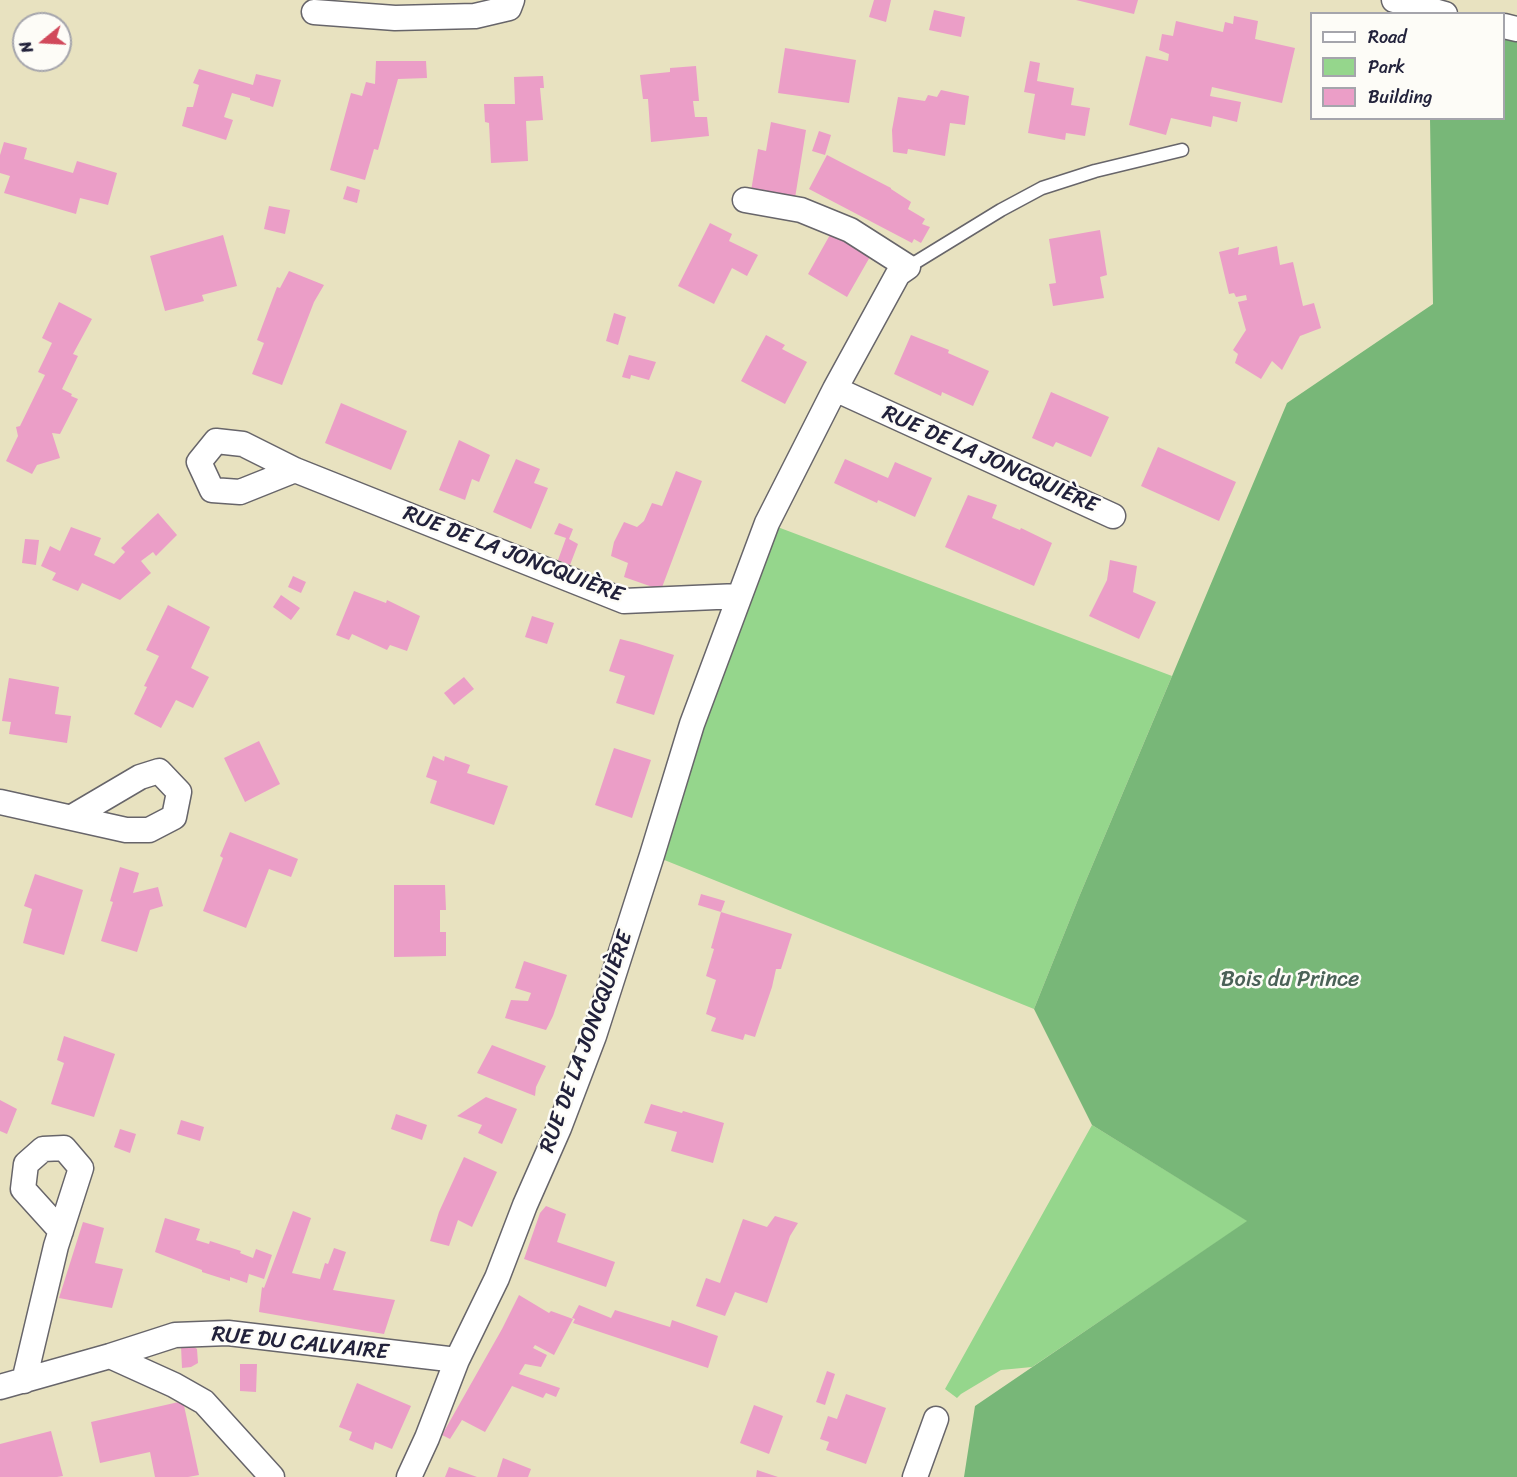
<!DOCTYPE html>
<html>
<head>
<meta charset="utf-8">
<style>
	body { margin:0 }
	#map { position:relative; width:1517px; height:1477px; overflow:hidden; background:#e8e2c0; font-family:Sriracha,sans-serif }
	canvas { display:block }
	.legend { position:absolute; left:1310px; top:12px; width:195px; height:108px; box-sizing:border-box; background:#fdfcf7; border:2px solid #a5a5ac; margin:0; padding:8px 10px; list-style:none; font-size:18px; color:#22223b }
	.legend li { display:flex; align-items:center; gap:12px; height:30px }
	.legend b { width:30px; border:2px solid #a5a5ac }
	.north { position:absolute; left:12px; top:12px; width:60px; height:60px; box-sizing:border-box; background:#fdfcf7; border:2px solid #a5a5ac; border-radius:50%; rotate:252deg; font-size:16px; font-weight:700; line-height:24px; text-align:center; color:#22223b }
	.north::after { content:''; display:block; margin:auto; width:21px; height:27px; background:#d1495b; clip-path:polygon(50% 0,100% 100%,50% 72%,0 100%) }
</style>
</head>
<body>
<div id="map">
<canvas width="1517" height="1477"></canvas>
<ul class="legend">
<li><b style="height:8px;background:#fff"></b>Road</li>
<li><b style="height:16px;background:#95d68c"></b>Park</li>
<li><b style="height:16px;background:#eb9ec7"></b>Building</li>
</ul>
<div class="north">N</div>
</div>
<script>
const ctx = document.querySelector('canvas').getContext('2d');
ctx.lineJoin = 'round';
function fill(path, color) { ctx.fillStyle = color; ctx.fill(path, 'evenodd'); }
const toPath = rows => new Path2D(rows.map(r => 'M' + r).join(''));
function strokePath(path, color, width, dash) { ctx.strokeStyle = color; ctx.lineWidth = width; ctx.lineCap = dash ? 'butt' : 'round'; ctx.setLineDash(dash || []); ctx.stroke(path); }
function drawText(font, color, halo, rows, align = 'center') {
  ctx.font = font + ' Sriracha,sans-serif'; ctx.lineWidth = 5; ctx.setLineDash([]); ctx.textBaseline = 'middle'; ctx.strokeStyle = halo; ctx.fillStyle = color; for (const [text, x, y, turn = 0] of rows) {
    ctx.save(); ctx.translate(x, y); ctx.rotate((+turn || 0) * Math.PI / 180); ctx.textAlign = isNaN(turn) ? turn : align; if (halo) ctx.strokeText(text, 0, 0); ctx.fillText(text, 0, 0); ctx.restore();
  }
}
const green = toPath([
	[767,523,1172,676,1079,897,1034,1009,652,855],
	[1092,1125,1248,1221,1032,1367,1001,1370,961,1394,957,1398,945,1389]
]);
const forest = toPath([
	[1504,27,1517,30,1517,1477,964,1477,975,1406,1247,1221,1092,1125,1034,1009,1079,897,1287,403,1433,304,1430,119,1504,118]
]);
const building = toPath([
	[874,0,891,0,886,22,869,17],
	[1076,0,1138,0,1134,14],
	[934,10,965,17,961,37,929,30],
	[1234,16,1258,21,1255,39,1295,48,1282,103,1212,87,1210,96,1241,102,1237,122,1213,116,1211,127,1171,118,1166,135,1129,125,1146,56,1168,61,1169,54,1159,50,1162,34,1173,36,1176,21,1223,32,1225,22,1233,24],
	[785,48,856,60,849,103,778,93],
	[376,61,426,61,427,78,398,79,378,150,374,149,365,180,330,170,351,93,362,96,366,82,375,84],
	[1030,61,1040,63,1037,81,1074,88,1071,105,1090,108,1085,136,1066,133,1065,140,1028,133,1035,94,1024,92],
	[696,66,699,101,693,101,695,117,707,117,709,136,651,142,648,99,643,99,640,75,670,72,670,68],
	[199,69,253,85,256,74,281,80,273,107,250,100,250,98,232,93,224,117,233,120,226,140,182,126,187,107,193,107,199,85,193,83],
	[543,76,544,88,540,88,543,120,526,121,528,161,491,163,489,123,485,122,484,104,515,104,514,77],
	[941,90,969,96,965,125,950,123,945,156,908,149,907,154,893,152,892,130,898,97,925,101,928,95,937,97],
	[771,122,806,130,795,198,751,191,758,149,766,151],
	[819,131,831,135,825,155,812,151],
	[4,142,27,148,24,159,73,173,77,161,117,173,108,205,80,198,76,214,4,193,10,176,0,173,0,155],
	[827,155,891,188,891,189,911,202,908,209,925,219,922,224,930,227,921,243,914,239,912,243,809,189],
	[347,186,360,190,357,203,343,199],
	[269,206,290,210,285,234,264,229],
	[710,223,732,234,729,241,758,255,747,276,732,268,714,304,678,286],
	[1100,230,1107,275,1100,277,1104,298,1053,306,1049,284,1056,283,1049,239],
	[831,233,871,255,847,297,808,274],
	[223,235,237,286,202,295,204,301,165,311,150,256],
	[1277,246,1280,265,1293,262,1303,306,1314,303,1321,328,1300,336,1282,370,1272,361,1261,379,1235,363,1238,354,1233,350,1246,330,1238,302,1247,300,1246,295,1236,297,1234,293,1229,294,1219,252,1239,247,1238,255],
	[289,271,324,285,314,302,282,385,252,374,264,343,257,340,277,287,280,288],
	[59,302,92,319,73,354,78,356,62,389,72,394,71,396,78,399,60,434,52,433,60,458,37,465,32,474,6,461,18,436,16,427,20,426,45,375,38,372,52,343,42,338],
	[614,313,626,317,618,345,606,341],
	[766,335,785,345,782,349,807,362,785,404,741,381],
	[911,335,949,350,948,353,989,371,973,406,942,392,941,396,894,374],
	[629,355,656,362,649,380,631,375,630,379,622,377],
	[1051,392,1109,417,1091,457,1056,442,1053,447,1032,438],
	[341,403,407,431,391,470,325,443],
	[459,440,490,455,479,482,472,479,465,500,439,490],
	[1158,447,1236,482,1219,521,1141,486],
	[516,459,540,469,534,483,548,488,531,529,493,512],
	[845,459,888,478,895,462,932,478,915,517,878,500,877,503,834,483],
	[676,471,702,481,661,590,624,577,628,563,611,556,614,542,624,522,637,527,644,521,652,503,662,506],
	[968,495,997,505,992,518,1020,530,1021,528,1052,543,1034,586,945,547],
	[158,513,177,535,156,556,153,552,141,561,151,573,120,600,82,583,78,591,52,580,56,573,41,566,50,546,60,551,71,527,101,538,94,555,114,564,125,552,121,548],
	[559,523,573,529,569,539,578,544,570,565,558,560,566,538,554,534],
	[25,539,39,540,36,565,22,563],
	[1110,560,1137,566,1133,592,1156,602,1139,639,1089,616,1107,580],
	[293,576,306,582,301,593,288,587],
	[354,591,386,603,387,600,420,616,407,651,390,645,387,650,352,634,349,640,336,635],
	[281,595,300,608,291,620,273,607],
	[168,605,210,627,191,668,209,677,193,708,176,700,161,728,134,714,147,687,144,686,159,656,146,650],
	[532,616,554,623,547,644,525,637],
	[620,639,636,643,674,655,654,715,616,703,625,676,609,671],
	[464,677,474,689,454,705,444,693],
	[9,678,59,687,55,714,71,716,67,743,9,734,11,722,2,721],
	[259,741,280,784,245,802,224,758],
	[614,748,651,760,632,818,595,805],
	[433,756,444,761,445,756,470,765,467,773,508,786,494,825,430,803,437,781,426,777],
	[230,832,298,859,291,877,269,869,246,928,203,911,223,858,220,856],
	[120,867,139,873,133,893,158,887,163,906,150,910,137,952,101,941,113,902,110,901],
	[35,874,83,890,64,955,23,943,32,909,24,906],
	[394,885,445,885,446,910,440,910,440,932,446,932,446,956,394,957],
	[701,894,725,901,721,912,698,905],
	[721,912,792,934,781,969,776,969,772,987,755,1037,745,1034,743,1040,711,1031,716,1018,706,1014,716,980,706,976,714,949,711,948],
	[524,961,567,975,553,1016,546,1030,505,1018,511,1000,528,1001,531,993,515,988],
	[64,1036,115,1054,94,1117,51,1104,64,1063,57,1060],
	[492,1045,546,1066,536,1087,535,1096,477,1073],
	[486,1097,517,1109,502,1144,478,1133,482,1125,457,1116],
	[0,1100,17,1109,7,1134,0,1131],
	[651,1104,682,1113,683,1111,724,1123,713,1163,671,1151,677,1132,644,1123],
	[396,1114,427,1125,422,1140,391,1129],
	[181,1120,204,1127,200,1141,177,1134],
	[120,1129,136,1134,130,1153,114,1147],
	[464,1157,497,1172,472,1227,458,1220,449,1246,430,1241,439,1212],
	[546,1206,566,1214,557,1242,615,1262,606,1287,524,1259,540,1213],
	[293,1211,311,1218,292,1273,320,1279,325,1263,328,1264,334,1248,346,1252,333,1290,395,1300,384,1334,259,1312,262,1287,264,1288],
	[775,1216,798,1223,790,1236,767,1303,735,1292,725,1316,696,1306,706,1278,720,1283,743,1219,767,1227],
	[165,1218,200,1229,196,1240,209,1244,210,1241,241,1251,240,1253,253,1258,256,1249,272,1255,264,1279,249,1274,247,1283,230,1277,230,1281,202,1272,202,1270,155,1252],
	[83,1222,104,1228,95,1263,123,1269,112,1308,59,1298],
	[519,1295,549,1313,551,1311,573,1319,554,1355,535,1345,533,1348,547,1355,541,1367,525,1364,519,1374,560,1388,556,1397,546,1393,543,1398,512,1386,485,1432,462,1420,450,1439,442,1435,502,1329],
	[579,1305,611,1318,615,1310,670,1327,672,1320,718,1336,708,1368,573,1323,575,1319,572,1318],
	[191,1345,197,1349,198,1363,191,1367,182,1368,181,1346],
	[240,1364,257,1364,256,1392,240,1391],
	[827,1371,835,1374,825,1405,816,1402],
	[357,1383,411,1406,392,1449,375,1442,373,1450,349,1440,352,1432,339,1427],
	[846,1394,886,1408,866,1464,826,1450,829,1442,820,1439,828,1416,837,1419],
	[183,1401,199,1475,188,1477,155,1477,150,1452,100,1463,91,1422],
	[754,1405,783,1416,769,1454,740,1443],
	[51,1431,63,1476,57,1477,0,1477,0,1444],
	[503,1458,531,1469,528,1477,497,1477],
	[449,1467,477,1477,445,1477],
	[757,1470,778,1477,756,1477]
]);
const service = toPath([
	[908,267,1001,210,1042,188,1095,171,1182,150]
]);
const minor = toPath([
	[1394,0,1445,14],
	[314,12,395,18,475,16,509,8,512,0],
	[1504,26,1517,29],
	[835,389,1113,516],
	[295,470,240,492,212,490,199,462,216,441,243,444,295,470,624,601,739,596],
	[0,802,126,830,149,830,174,817,179,792,159,771,140,777,72,817],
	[110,1356,174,1385,204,1402,272,1477],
	[24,1381,56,1246,81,1168,64,1148,43,1149,26,1164,23,1189,61,1231],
	[0,1387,110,1356,175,1335,228,1333,457,1360],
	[409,1477,427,1438,457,1360,497,1278,525,1205,559,1128,594,1036,652,855,692,724,767,523,835,389,898,274,908,267,850,230,801,210,745,200],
	[915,1477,936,1419]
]);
const streetNames = [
	["RUE DE LA JONCQUIÈRE",990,460,24],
	["RUE DE LA JONCQUIÈRE",513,555,21],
	["RUE DE LA JONCQUIÈRE",587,1042,-70],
	["RUE DU CALVAIRE",300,1344,6]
];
const parkNames = [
	["Bois du Prince",1290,980]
];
fill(green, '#95d68c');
fill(forest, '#78b778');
fill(building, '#eb9ec7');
strokePath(service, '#67656a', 15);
strokePath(minor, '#67656a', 27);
strokePath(service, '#fff', 12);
strokePath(minor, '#fff', 24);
drawText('22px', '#22223b', '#fdfcf7', streetNames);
drawText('22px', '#4a6157', '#fdfcf7', parkNames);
</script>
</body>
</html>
